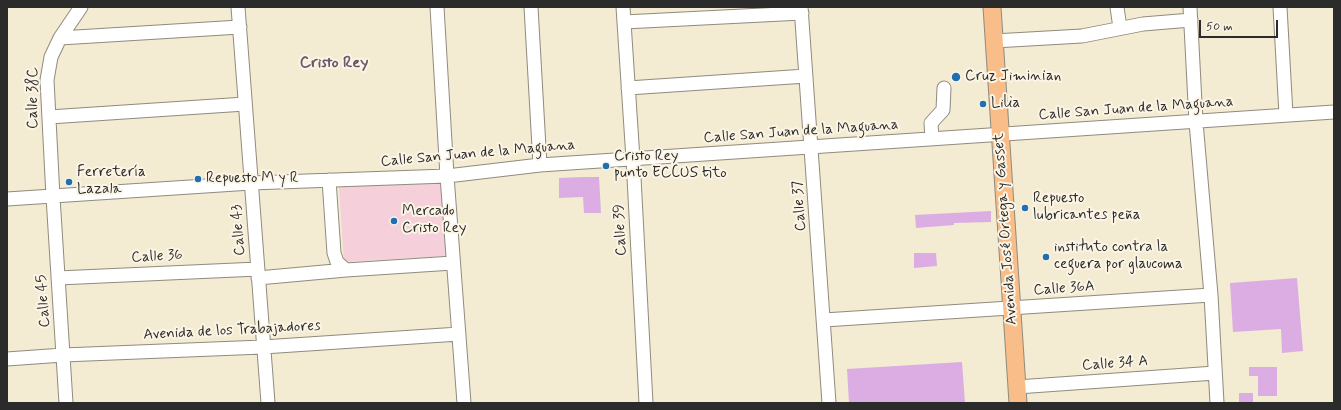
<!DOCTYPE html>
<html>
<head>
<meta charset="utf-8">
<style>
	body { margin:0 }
	#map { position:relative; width:1341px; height:410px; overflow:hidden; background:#f3ebd2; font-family:Mynerve,sans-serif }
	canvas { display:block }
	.frame { position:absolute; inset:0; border:8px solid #2b2b2b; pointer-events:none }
	.scale { position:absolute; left:1199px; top:20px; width:79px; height:18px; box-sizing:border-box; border:2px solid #2b2b2b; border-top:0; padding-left:5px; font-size:12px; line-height:14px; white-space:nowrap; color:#2b2b2b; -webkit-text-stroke:3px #fcf5e5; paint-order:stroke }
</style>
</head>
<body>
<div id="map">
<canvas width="1341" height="410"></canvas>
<div class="frame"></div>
<div class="scale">50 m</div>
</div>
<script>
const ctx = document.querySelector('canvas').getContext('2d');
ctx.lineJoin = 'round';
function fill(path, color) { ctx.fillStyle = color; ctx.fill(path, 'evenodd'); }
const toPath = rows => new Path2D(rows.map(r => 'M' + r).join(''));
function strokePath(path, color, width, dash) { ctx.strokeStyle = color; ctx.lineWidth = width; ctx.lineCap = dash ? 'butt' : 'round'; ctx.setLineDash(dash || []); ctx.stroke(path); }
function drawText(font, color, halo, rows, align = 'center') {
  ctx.font = font + ' Mynerve,sans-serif'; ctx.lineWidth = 4; ctx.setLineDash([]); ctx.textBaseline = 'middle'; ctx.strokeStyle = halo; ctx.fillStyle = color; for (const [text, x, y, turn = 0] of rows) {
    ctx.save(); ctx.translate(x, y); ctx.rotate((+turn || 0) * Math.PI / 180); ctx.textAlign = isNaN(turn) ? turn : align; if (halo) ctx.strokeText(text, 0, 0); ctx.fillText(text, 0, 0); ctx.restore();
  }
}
const built = toPath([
	[444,181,449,256,344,262,339,187]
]);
const building = toPath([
	[583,177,599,177,601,213,584,213,583,197,559,198,559,178],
	[991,211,991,222,954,223,954,225,916,228,915,215],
	[914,253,936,253,937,266,914,268],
	[1297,278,1303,351,1282,353,1281,329,1233,332,1230,283],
	[962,362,965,403,849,403,847,369],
	[1249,367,1277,367,1277,396,1258,396,1258,376,1249,376],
	[1239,393,1253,393,1253,403,1239,403]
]);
const minor = toPath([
	[238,7,268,403],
	[437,7,447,176,464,403],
	[531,7,540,165],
	[623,7,633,159,646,403],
	[801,7,829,403],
	[1117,7,1120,28],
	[1190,7,1196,122,1211,295,1217,403],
	[1280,7,1286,115],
	[624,22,802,13],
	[60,38,240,27],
	[994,41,1082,36,1143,24,1191,20],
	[628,88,806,76],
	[49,117,245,104],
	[932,139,931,123,943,110,944,88],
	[329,180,334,253,337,262,346,270,453,263],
	[7,199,251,183,447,176,540,165,1334,112],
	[58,278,258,269],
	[258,278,346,270],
	[824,320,1211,295],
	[7,359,63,355,263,347,459,334],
	[1017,387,1215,373],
	[66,403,53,197,47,80,51,57,60,38,81,7]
]);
const major = toPath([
	[992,7,1018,403]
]);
const markers = [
	[956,77,5,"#1f6fb2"],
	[983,104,4,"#1f6fb2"],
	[606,166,4,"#1f6fb2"],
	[198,179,4,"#1f6fb2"],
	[69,182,4,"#1f6fb2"],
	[1025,208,4,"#1f6fb2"],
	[394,221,4,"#1f6fb2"],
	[1046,257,4,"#1f6fb2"]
];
const poiNames = [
	["Cruz Jiminian",965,77],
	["Lilia",991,104],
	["Cristo Rey",614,157],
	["punto ECCUS tito",614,174],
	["Ferretería",77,173],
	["Lazala",77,190],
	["Repuesto M y R",206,179],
	["Repuesto",1033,199],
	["lubricantes peña",1033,216],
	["Mercado",402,212],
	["Cristo Rey",402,229],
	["instituto contra la",1054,248],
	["ceguera por glaucoma",1054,265]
];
const streetNames = [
	["Calle 38C",34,98,-90],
	["Calle San Juan de la Maguana",1136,109,-4],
	["Calle San Juan de la Maguana",801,132,-4],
	["Calle San Juan de la Maguana",478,154,-5],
	["Calle 37",800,206,-94],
	["Avenida José Ortega y Gasset",1006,229,-94],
	["Calle 43",239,230,-94],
	["Calle 39",621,230,-93],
	["Calle 36",157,257,-3],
	["Calle 36A",1064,289,-4],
	["Calle 45",44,301,-94],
	["Avenida de los Trabajadores",232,331,-3],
	["Calle 34 A",1115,364,-4]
];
const neighbourhoodNames = [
	["Cristo Rey",334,64]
];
fill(built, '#f5cfd9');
fill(building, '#dbade3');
strokePath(minor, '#8f8b7e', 15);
strokePath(major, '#8f8b7e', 19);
strokePath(minor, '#fff', 13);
strokePath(major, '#f8bd89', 17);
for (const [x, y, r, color] of markers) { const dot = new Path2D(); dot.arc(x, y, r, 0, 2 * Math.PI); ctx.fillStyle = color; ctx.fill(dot); strokePath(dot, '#fcf5e5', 1.5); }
drawText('15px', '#2b2b2b', '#fcf5e5', poiNames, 'left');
drawText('15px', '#2b2b2b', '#fcf5e5', streetNames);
drawText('bold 16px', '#69586b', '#fcf5e5', neighbourhoodNames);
</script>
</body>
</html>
